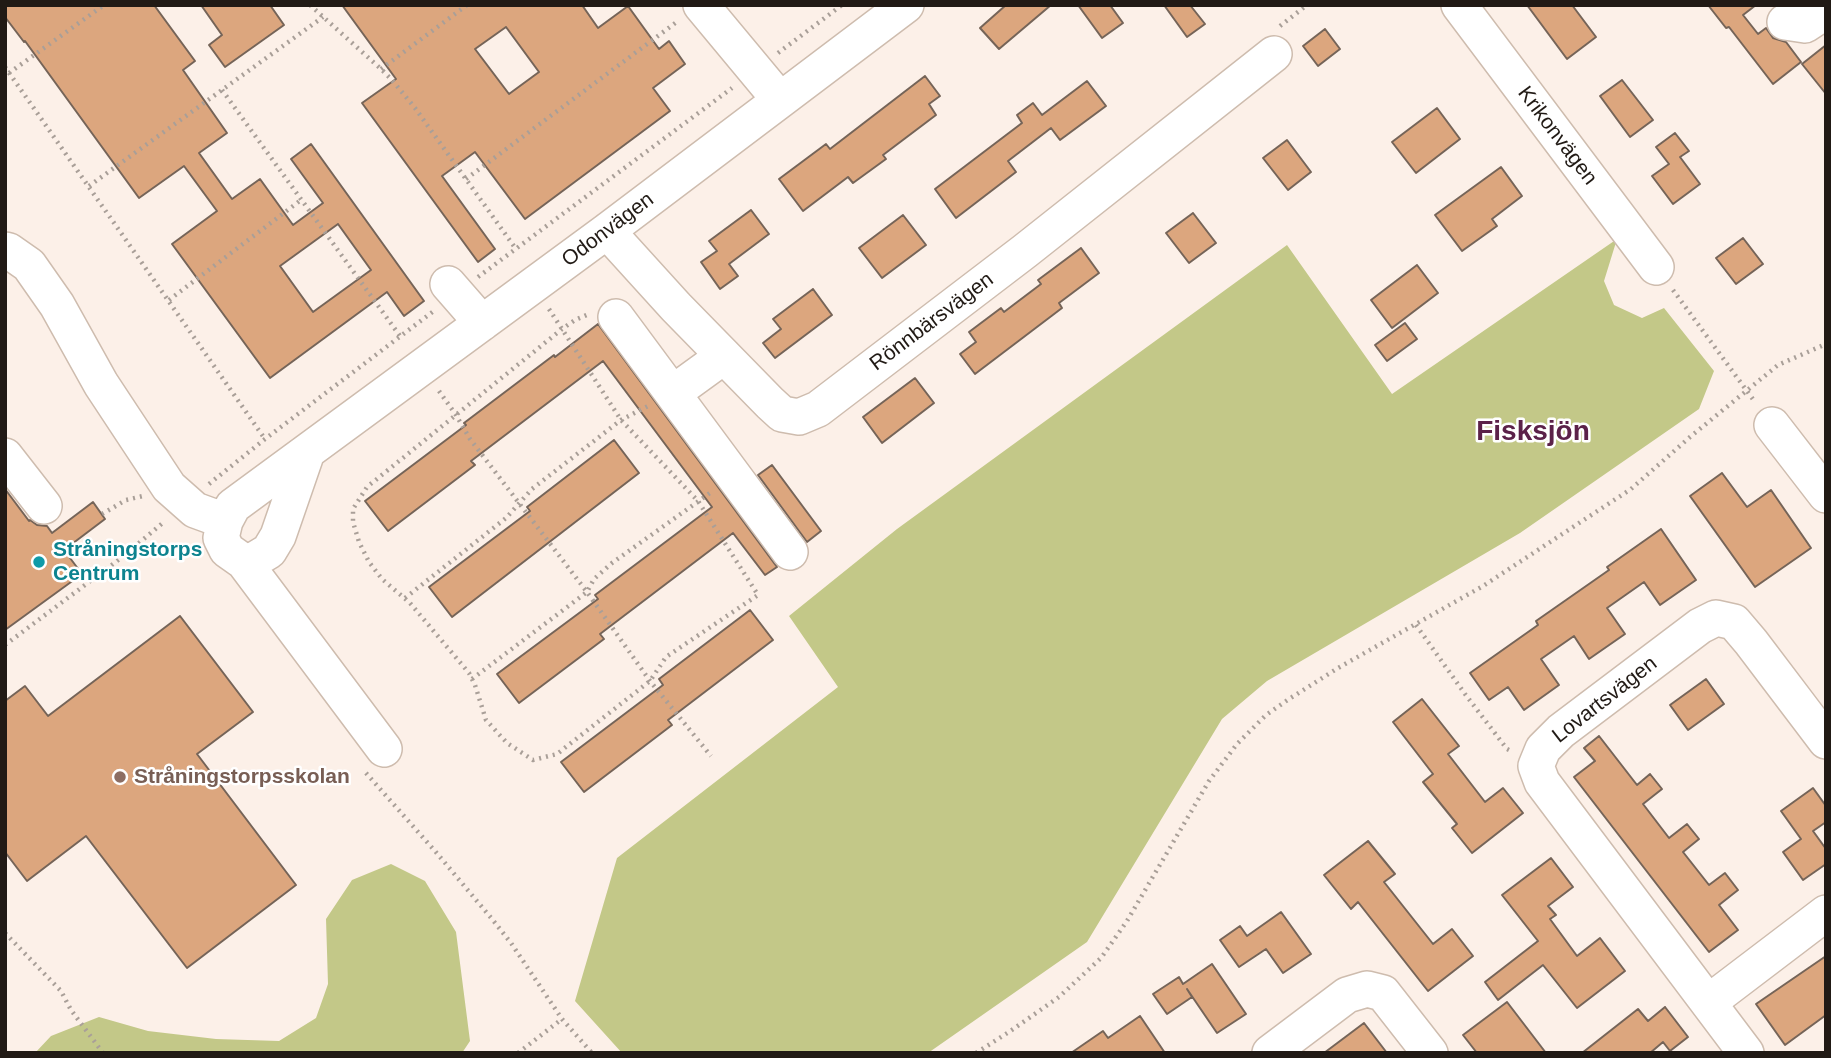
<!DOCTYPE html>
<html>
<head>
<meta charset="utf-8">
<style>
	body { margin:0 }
	#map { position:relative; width:1831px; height:1058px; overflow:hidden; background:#fcf0e8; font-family:Arial,sans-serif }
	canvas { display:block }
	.frame { position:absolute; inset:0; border:7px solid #211a15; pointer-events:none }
</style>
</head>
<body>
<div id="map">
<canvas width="1831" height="1058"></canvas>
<div class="frame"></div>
</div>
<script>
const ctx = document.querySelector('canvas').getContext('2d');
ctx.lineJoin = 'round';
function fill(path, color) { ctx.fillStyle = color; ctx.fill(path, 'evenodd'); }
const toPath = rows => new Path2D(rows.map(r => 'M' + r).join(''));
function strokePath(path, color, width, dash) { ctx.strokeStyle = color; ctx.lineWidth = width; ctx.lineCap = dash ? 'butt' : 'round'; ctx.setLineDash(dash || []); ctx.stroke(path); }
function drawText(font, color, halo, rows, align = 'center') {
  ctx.font = font + ' Arial,sans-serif'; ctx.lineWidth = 5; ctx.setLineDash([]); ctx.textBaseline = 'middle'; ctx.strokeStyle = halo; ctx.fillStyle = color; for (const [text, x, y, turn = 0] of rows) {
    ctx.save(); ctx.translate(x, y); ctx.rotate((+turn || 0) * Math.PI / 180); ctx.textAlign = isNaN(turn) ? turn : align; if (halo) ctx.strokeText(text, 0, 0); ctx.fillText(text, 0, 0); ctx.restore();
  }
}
const forest = toPath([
	[1617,239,1604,281,1614,305,1642,318,1664,308,1714,371,1699,409,1520,533,1267,681,1222,719,1087,942,928,1053,622,1053,575,1001,617,858,838,687,789,616,897,529,1287,245,1392,394],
	[391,864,425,881,456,932,470,1041,462,1053,35,1053,51,1036,99,1017,148,1031,216,1039,279,1041,316,1018,328,984,326,919,352,880]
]);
const building = toPath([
	[5,5,154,5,195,61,183,70,227,133,199,153,232,199,260,179,293,225,323,203,291,159,311,144,424,301,404,316,387,292,270,378,172,244,217,211,184,166,139,198,25,41,24,42,5,17,5,5],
	[338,224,371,270,313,312,280,266,338,224],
	[201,5,270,5,284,25,225,67,209,45,222,35,201,5],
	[342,5,582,5,598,28,628,6,659,49,669,41,685,64,653,88,670,111,525,219,475,152,442,176,495,249,478,262,362,103,396,79,342,5],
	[506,27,539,72,509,94,475,49,506,27],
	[1006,5,1051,5,999,49,980,28,1006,5],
	[1078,5,1110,5,1123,23,1102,38,1078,5],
	[1164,5,1190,5,1205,24,1187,37,1164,5],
	[1527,5,1572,5,1596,37,1567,59,1527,5],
	[1708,5,1756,5,1743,15,1758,34,1766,28,1773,38,1786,42,1801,62,1773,84,1729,27,1726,28,1708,5],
	[1325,29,1340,49,1318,66,1303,46,1325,29],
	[1826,45,1826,94,1802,64,1826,45],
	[925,76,940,96,929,104,936,115,883,155,886,159,853,183,848,177,803,211,779,179,826,144,830,149,925,76],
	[1622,80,1653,120,1630,137,1600,96,1622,80],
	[1087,81,1106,106,1060,140,1051,128,1008,161,1016,172,956,218,935,189,1022,123,1017,115,1033,103,1042,115,1087,81],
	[1437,108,1460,139,1416,173,1392,142,1437,108],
	[1675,133,1689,151,1680,157,1700,184,1673,204,1652,176,1669,164,1656,147,1675,133],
	[1287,140,1311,172,1288,190,1263,158,1287,140],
	[1501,167,1522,196,1492,219,1497,226,1462,251,1435,215,1501,167],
	[751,210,769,234,729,264,738,276,720,289,701,262,717,251,709,241,751,210],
	[1193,213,1216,243,1189,263,1166,233,1193,213],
	[903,215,926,245,882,278,859,248,903,215],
	[1743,238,1763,264,1736,284,1716,258,1743,238],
	[1081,248,1099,273,1059,303,1062,308,975,374,960,354,976,342,969,332,1001,308,1004,312,1041,284,1038,280,1081,248],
	[1417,265,1438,293,1392,328,1371,300,1417,265],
	[813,289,832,315,775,358,763,343,781,329,773,319,813,289],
	[1405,323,1417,339,1387,361,1375,345,1405,323],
	[598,324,777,567,765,575,733,533,600,634,604,639,519,703,497,674,598,599,595,595,712,507,603,361,471,461,475,465,388,531,365,501,466,425,464,423,554,355,555,357,598,324],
	[915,378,934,403,882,443,863,417,915,378],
	[614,440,639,473,452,617,429,587,530,511,527,507,614,440],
	[772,465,821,531,807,542,758,475,772,465],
	[1722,473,1747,507,1771,490,1811,548,1755,587,1690,496,1722,473],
	[5,489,29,521,30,520,37,525,47,526,52,533,93,502,105,519,64,550,82,574,5,630,5,489],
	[1661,529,1696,580,1660,605,1644,582,1607,608,1625,634,1589,659,1574,636,1541,659,1559,685,1524,710,1508,687,1489,700,1470,673,1538,625,1536,621,1609,570,1607,567,1661,529],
	[750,610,773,640,668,720,672,725,584,792,561,762,663,685,659,679,750,610],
	[180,616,253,712,197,754,296,885,187,968,86,836,27,881,5,852,5,701,25,686,48,716,180,616],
	[1706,679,1724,704,1688,730,1670,705,1706,679],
	[1422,699,1459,746,1448,754,1485,802,1503,788,1523,813,1472,853,1452,828,1457,824,1423,782,1433,774,1393,722,1422,699],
	[1599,736,1637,785,1650,774,1662,789,1643,804,1669,838,1687,824,1699,839,1683,852,1709,885,1725,873,1738,890,1719,905,1738,930,1709,952,1574,777,1595,761,1584,748,1599,736],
	[1813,788,1826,806,1826,822,1813,831,1826,849,1826,864,1803,880,1783,852,1801,839,1781,811,1813,788],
	[1368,841,1395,874,1384,882,1433,944,1452,929,1473,956,1428,991,1358,902,1351,909,1324,875,1368,841],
	[1551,858,1573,887,1548,906,1556,915,1550,919,1577,956,1600,938,1625,971,1577,1008,1543,965,1498,1000,1485,982,1538,941,1502,895,1551,858],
	[1281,912,1311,954,1283,973,1266,949,1239,967,1220,940,1240,926,1247,936,1281,912],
	[1826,956,1826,1015,1785,1045,1756,1004,1826,956],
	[1212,964,1246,1014,1217,1033,1187,989,1192,997,1167,1014,1153,994,1179,977,1183,984,1212,964],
	[1507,1002,1546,1053,1477,1053,1463,1035,1507,1002],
	[1665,1007,1688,1037,1670,1051,1663,1042,1650,1053,1582,1053,1638,1009,1648,1021,1665,1007],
	[1140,1016,1165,1053,1071,1053,1103,1031,1108,1038,1140,1016],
	[1364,1023,1387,1053,1324,1053,1364,1023]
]);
const path = toPath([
	[310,5,381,69,392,80,415,108,516,249],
	[1280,26,1307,5],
	[778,53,842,5],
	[5,67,265,439],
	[381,69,467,5],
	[9,73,104,5],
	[222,90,400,336],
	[466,179,678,21],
	[89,186,323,17],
	[478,277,732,88],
	[1673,290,1755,402],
	[169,300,301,200],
	[549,309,562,329,621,420,698,501,758,595,666,657,650,681,557,754,533,760,507,743,486,720,475,685,469,673,410,603,382,579,369,562,359,542,353,522,353,509,367,487,562,329,575,320,589,314],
	[439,391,456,415,470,439,587,592,650,681,711,756],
	[209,484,265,439,435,310],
	[102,514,126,500,143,496],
	[405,598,506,518,532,489,621,420,648,406],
	[1416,625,1465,694,1507,749,1511,751],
	[5,645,121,558,165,521],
	[472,679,587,592,594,579,612,563,710,493],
	[366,773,435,851,492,919,511,943,562,1019,592,1053],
	[5,933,61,991,71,1010,103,1053],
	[518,1053,562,1019],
	[976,1053,1009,1032,1059,997,1101,958,1127,921,1209,781,1237,744,1266,715,1289,699,1338,668,1483,586,1631,489,1690,437,1778,365,1826,344]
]);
const minor = toPath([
	[701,5,780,100],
	[1459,5,1656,267],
	[1785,22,1805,25,1826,11],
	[607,231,676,307,770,403,782,414,799,417,818,409,1025,251,1274,54],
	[5,250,9,251,29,265,57,305,101,384,169,487,195,510,225,521],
	[448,284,482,323],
	[616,317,790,552],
	[673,393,724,356],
	[1772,425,1826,495],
	[307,452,278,536,269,551,254,560,244,562,227,550,221,538,225,521,233,506,607,231,906,5],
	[5,456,44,506],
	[244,562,384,749],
	[1709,1002,1826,913],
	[1270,1053,1347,995,1367,989,1383,993,1430,1053],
	[1746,1053,1542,782,1536,766,1543,749,1561,731,1700,626,1716,618,1734,622,1751,642,1826,741]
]);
const markers = [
	[39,562,7,"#0f9aa8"],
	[120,777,7,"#8d6e63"]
];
const streetNames = [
	["Krikonvägen",1557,136,53],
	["Odonvägen",608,230,-37],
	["Rönnbärsvägen",932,322,-37],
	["Lovartsvägen",1605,700,-38]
];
const cultureNames = [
	["Stråningstorps",53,550],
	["Centrum",53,574]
];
const educationNames = [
	["Stråningstorpsskolan",134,777]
];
const districtNames = [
	["Fisksjön",1533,432]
];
fill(forest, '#c3c888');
fill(building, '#dca67e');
strokePath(building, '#756458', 2);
strokePath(minor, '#cebcae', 38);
strokePath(path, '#a99f98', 4.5, [2, 5]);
strokePath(minor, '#fff', 35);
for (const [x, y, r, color] of markers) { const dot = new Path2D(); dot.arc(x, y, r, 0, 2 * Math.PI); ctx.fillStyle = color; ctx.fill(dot); strokePath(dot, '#fff', 2.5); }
drawText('21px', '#211a15', '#fff', streetNames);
drawText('bold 21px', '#0d838f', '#fff', cultureNames, 'left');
drawText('bold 21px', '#785e54', '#fff', educationNames, 'left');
drawText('bold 28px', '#5b2149', '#fff', districtNames);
</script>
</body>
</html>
